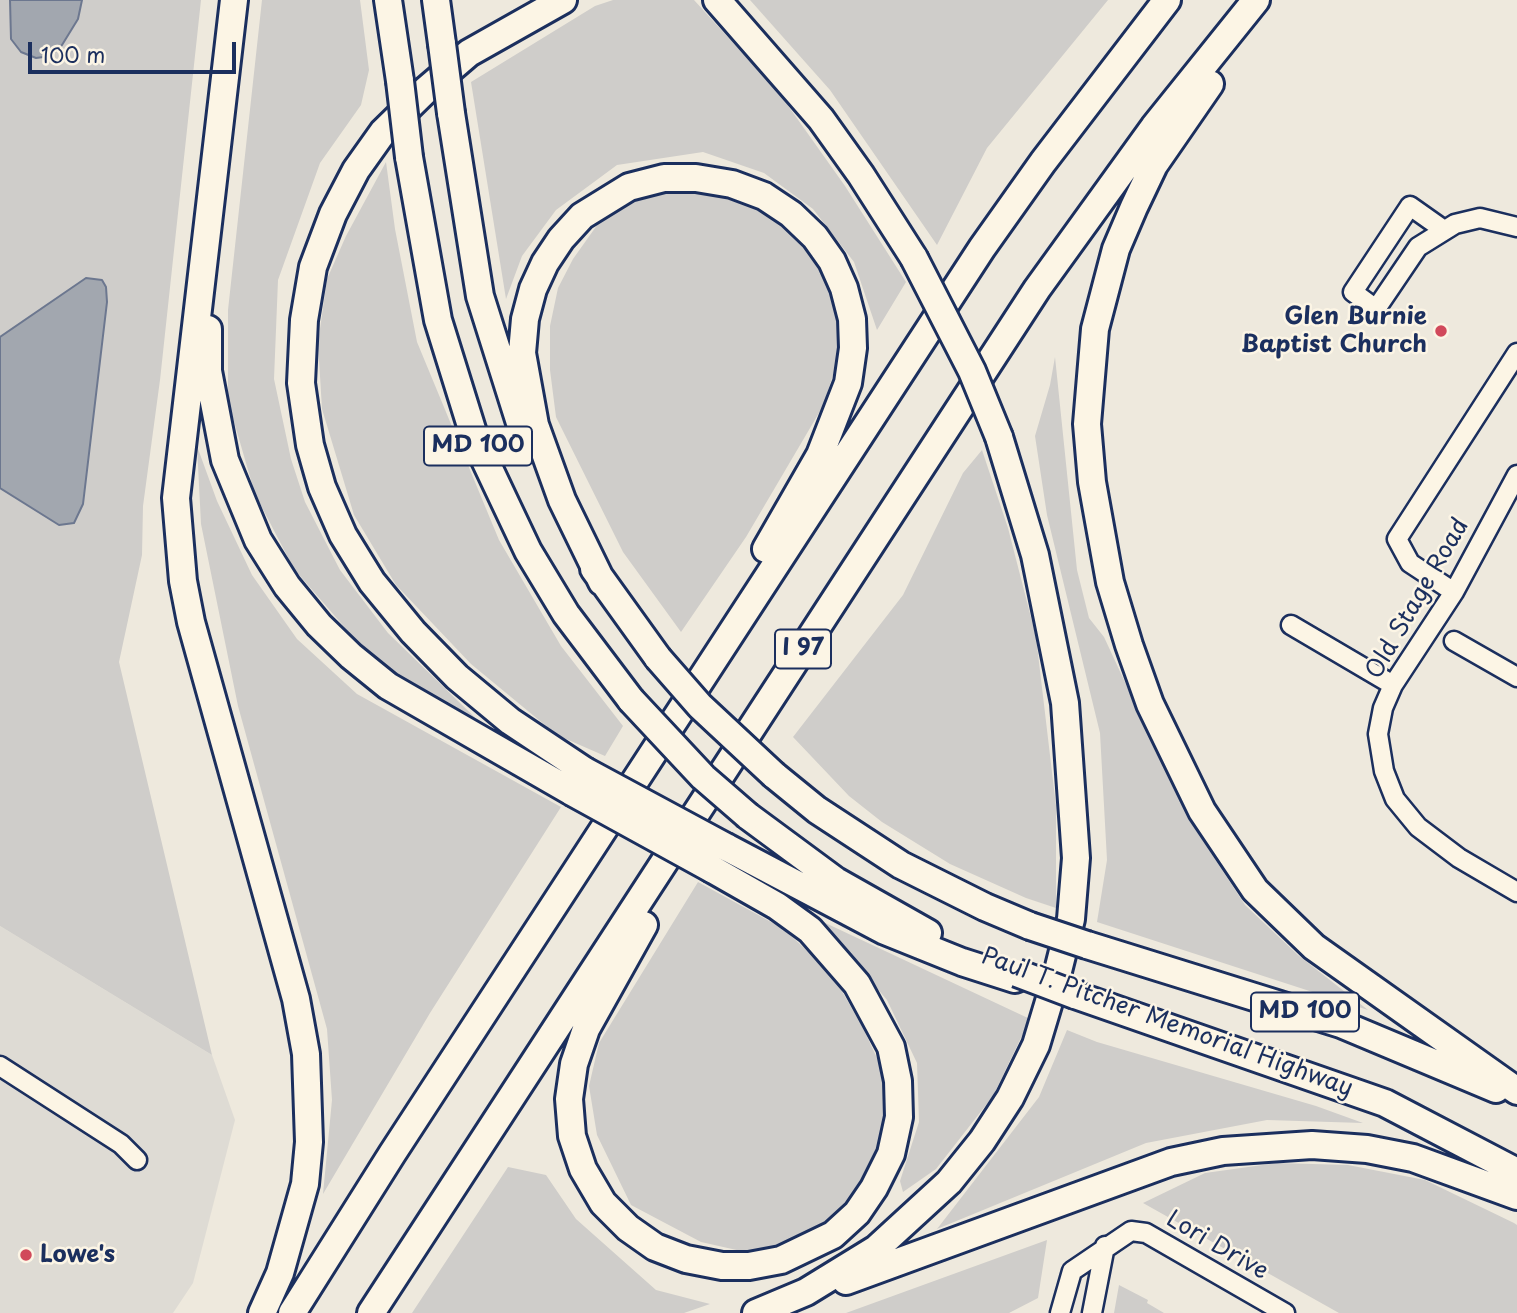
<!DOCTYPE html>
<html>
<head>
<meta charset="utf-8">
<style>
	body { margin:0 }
	#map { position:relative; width:1517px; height:1313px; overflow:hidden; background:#eee9dd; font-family:"Playpen Sans",sans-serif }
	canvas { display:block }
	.scale { position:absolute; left:28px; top:42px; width:208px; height:32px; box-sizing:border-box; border:4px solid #1b2f5e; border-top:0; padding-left:9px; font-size:21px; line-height:24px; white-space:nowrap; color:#1b2f5e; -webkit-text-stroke:5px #fcf5e5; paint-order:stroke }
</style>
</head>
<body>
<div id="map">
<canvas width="1517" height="1313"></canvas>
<div class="scale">100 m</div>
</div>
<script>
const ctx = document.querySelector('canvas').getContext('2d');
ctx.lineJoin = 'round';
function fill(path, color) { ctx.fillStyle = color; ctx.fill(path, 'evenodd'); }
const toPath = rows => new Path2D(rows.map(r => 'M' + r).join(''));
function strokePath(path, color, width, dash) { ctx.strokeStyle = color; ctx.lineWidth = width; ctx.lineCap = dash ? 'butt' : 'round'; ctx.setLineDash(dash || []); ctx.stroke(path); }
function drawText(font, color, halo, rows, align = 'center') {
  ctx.font = font + ' "Playpen Sans",sans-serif'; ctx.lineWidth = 5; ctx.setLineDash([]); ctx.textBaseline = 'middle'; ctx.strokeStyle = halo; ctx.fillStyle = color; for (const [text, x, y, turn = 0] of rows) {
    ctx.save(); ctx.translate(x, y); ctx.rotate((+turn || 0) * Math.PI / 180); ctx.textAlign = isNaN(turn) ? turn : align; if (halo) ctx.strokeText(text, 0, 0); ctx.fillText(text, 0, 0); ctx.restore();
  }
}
const built = toPath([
	[0,926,212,1055,235,1120,193,1283,173,1313,0,1313]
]);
const green = toPath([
	[0,0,201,0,160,380,143,506,142,555,119,662,212,1055,0,926],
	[262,0,360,0,369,70,361,105,320,163,278,280,274,379,291,459,305,502,340,570,388,633,494,736,415,690,353,637,294,569,255,494,228,401,228,310],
	[613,0,694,0,779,93,845,186,906,282,877,330,854,262,813,209,764,173,703,152,617,165,594,182,556,210,522,256,506,299,471,82,595,6],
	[750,0,1108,0,987,148,937,245,830,90],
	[386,162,395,229,417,342,499,540,561,646,623,726,605,756,557,735,471,664,396,585,354,515,322,409,318,343,327,279,346,236],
	[682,190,715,192,775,218,819,259,838,310,843,344,823,406,746,537,681,632,623,552,556,417,550,370,550,326,558,288,573,259,600,221,624,204,652,194],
	[1055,357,1077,570,1089,618,1104,637,1188,818,1245,905,1298,955,1368,1010,1097,922,1107,860,1100,733,1047,515,1035,436,1050,385],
	[197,446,217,501,252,575,297,639,357,694,561,807,430,1013,323,1194,332,1100,327,1029,238,706,201,524],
	[982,450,1008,528,1036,637,1056,806,1056,908,1026,898,950,864,882,822,849,796,793,737,903,595,963,473],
	[698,882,782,928,831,972,863,1028,883,1071,887,1116,877,1153,857,1189,832,1217,801,1238,750,1253,701,1242,631,1205,597,1135,589,1086,599,1043],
	[819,920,1030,1019,993,1096,936,1169,903,1192,900,1181,919,1122,917,1063,887,1000],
	[1067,1030,1097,1042,1316,1106,1363,1123,1267,1120,1146,1143,937,1229,1039,1097],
	[1277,1163,1348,1165,1425,1180,1514,1223,1517,1225,1517,1313,1339,1313,1143,1203,1205,1173],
	[508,1167,546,1175,576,1219,656,1290,710,1304,684,1313,412,1313],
	[1047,1240,1038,1298,1009,1313,846,1313],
	[1119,1285,1148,1300,1147,1303,1164,1313,1114,1313]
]);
const water = toPath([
	[10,0,82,0,78,19,62,45,51,56,36,58,21,52,11,39,10,0],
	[86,278,102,280,106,287,107,302,83,504,74,523,59,525,0,488,0,337,86,278]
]);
const minor = toPath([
	[1444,230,1410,206,1353,292,1376,309,1418,247,1455,224,1480,218,1517,227],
	[1517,475,1454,592,1393,685,1383,708,1378,734,1384,771,1395,799,1418,827,1459,858,1517,892],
	[1454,592,1410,563,1397,539,1517,353],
	[1291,625,1393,685],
	[1454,641,1517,677],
	[0,1066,121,1144,137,1160],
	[1060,1313,1072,1271,1131,1231,1146,1233,1285,1313],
	[1092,1313,1105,1246]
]);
const highway = toPath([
	[234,0,176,498,183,581,191,622,296,999,306,1054,309,1142,305,1184,280,1273,262,1313],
	[388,0,400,81],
	[436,0,442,44],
	[563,0,469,53,427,89,383,132,356,170,333,214,313,267,304,320,301,383,310,445,322,487,343,535,372,582,413,632,457,677,510,721,585,771],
	[717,0,821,119,861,175,914,258],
	[1210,84,1154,165,1134,207,1116,249,1095,329,1087,424,1092,482,1110,582,1129,645,1150,704,1202,811,1255,890,1314,947,1517,1091],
	[451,113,480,296,521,426],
	[409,157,438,320,475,439,528,551,566,614,631,700],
	[208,329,208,371,225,460,258,540,287,586,319,625,351,656,388,686,572,792],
	[594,569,658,658],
	[602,582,562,500,535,425,522,353,525,319,533,289,545,263,561,239,582,216,629,187,664,178,696,178,732,184,764,196,791,214,815,237,832,261,844,288,852,319,853,348,848,383,820,455,766,549],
	[774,775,817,810,901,865,985,907,1030,926],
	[748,816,836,881,928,933],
	[726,847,885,931,962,962,1015,979],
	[644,925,586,1029,574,1064,569,1099,572,1136,583,1169,603,1203,628,1228,655,1247,686,1259,722,1266,749,1266,781,1260,833,1235,857,1213,874,1188,891,1154,899,1117,898,1081,891,1047,857,984,810,930,777,906,712,869],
	[1087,945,1341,1024,1496,1089],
	[1075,995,1385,1103,1517,1172],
	[846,1281,1171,1162,1223,1151,1312,1145,1367,1149,1413,1158,1517,1196],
	[292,1313,392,1154,982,248,1043,162,1167,0],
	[371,1313,1037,289,1154,127,1256,0],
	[756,1313,806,1292,876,1249,949,1182,982,1141,1010,1098,1036,1045,1057,975,1071,919,1076,858,1065,703,1035,555,999,437]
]);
const highwayBridge = toPath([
	[442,44,451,113],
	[400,81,409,157],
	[914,258,972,371,999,437],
	[658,658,700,706,774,775],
	[631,700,703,777,748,816],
	[585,771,726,847],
	[572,792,712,869],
	[1030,926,1087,945],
	[1017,973,1075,995]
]);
const markers = [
	[1441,331,7,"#d1495b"],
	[26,1255,7,"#d1495b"]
];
const shields = [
	[478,446,108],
	[803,649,56],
	[1305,1012,108]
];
const shieldNames = [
	["MD 100",478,446],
	["I 97",803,649],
	["MD 100",1305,1012]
];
const poiNames = [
	["Glen Burnie",1427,317],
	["Baptist Church",1427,345],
	["Lowe's",40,1255,"left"]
];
const streetNames = [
	["Old Stage Road",1418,599,-60],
	["Paul T. Pitcher Memorial Highway",1167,1023,20],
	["Lori Drive",1217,1246,30]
];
fill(built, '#dedbd4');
fill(green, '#cfcdca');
fill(water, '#a2a7af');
strokePath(water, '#6c778f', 2);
strokePath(minor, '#1b2f5e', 23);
strokePath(highway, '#1b2f5e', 32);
strokePath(minor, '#fcf5e5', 18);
strokePath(highway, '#fcf5e5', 26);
strokePath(highwayBridge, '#1b2f5e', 32, []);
strokePath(highwayBridge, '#fcf5e5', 26);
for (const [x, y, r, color] of markers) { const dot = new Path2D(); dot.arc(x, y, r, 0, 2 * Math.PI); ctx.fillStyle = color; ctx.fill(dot); strokePath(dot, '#fcf5e5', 2.5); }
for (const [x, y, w] of shields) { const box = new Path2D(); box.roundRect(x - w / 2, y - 19.5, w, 39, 5); ctx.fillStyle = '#fcf5e5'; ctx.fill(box); strokePath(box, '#1b2f5e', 2); }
drawText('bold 23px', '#1b2f5e', null, shieldNames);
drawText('bold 24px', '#1b2f5e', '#fcf5e5', poiNames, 'right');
drawText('24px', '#1b2f5e', '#fcf5e5', streetNames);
</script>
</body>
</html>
